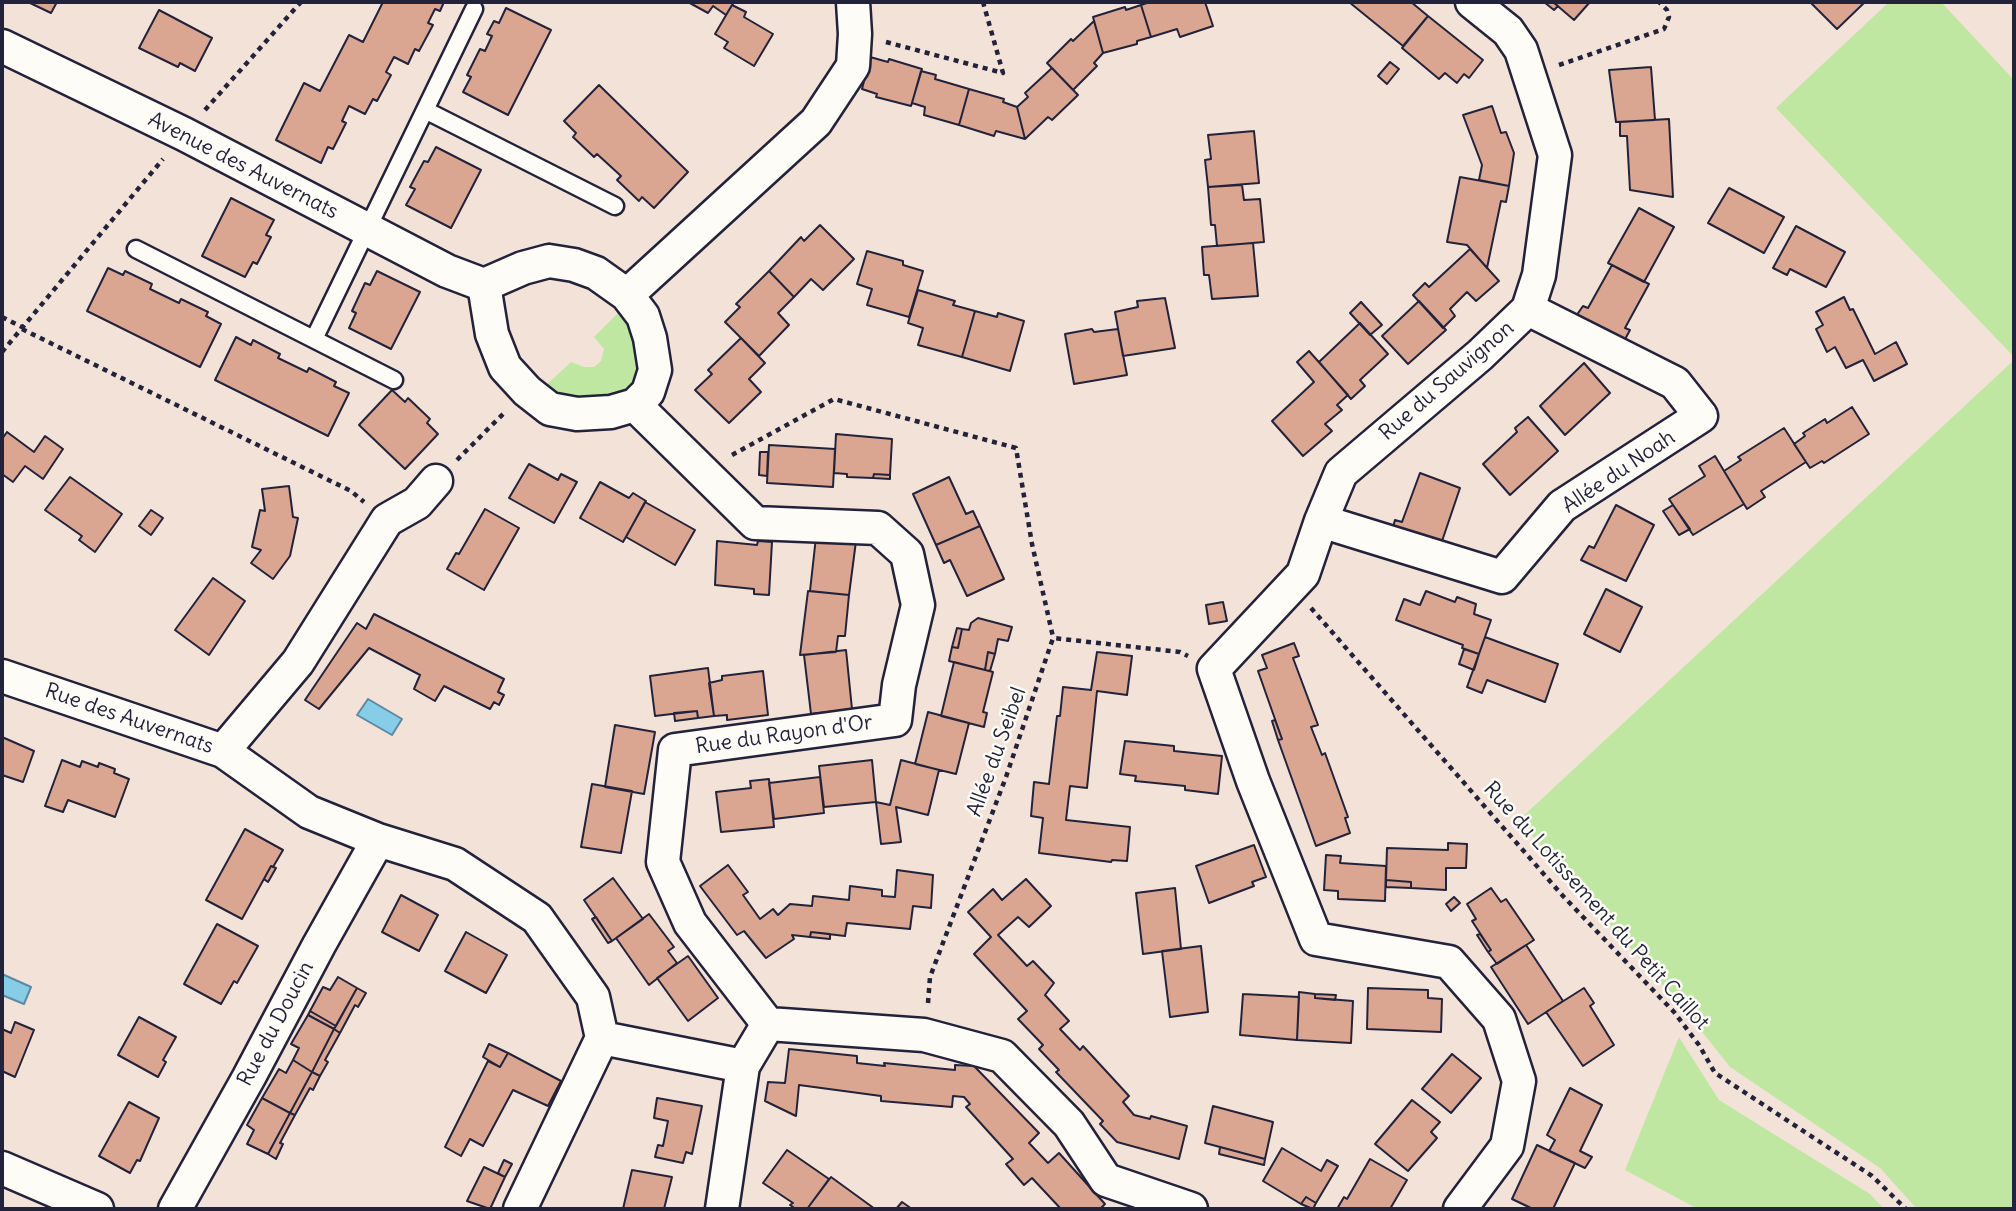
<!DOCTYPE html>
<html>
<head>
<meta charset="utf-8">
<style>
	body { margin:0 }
	#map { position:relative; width:2016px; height:1211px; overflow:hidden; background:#f3e2d8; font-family:Delius,sans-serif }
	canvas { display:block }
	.frame { position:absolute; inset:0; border:4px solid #22223b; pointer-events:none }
</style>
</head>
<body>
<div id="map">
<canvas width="2016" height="1211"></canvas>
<div class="frame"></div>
</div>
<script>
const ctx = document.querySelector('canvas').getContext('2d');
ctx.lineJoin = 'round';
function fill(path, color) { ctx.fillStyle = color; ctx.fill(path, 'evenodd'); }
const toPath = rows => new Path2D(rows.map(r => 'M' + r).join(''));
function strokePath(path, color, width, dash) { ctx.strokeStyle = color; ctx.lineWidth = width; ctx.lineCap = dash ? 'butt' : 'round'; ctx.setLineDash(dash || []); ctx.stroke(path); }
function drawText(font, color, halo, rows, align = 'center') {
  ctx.font = font + ' Delius,sans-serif'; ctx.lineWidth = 5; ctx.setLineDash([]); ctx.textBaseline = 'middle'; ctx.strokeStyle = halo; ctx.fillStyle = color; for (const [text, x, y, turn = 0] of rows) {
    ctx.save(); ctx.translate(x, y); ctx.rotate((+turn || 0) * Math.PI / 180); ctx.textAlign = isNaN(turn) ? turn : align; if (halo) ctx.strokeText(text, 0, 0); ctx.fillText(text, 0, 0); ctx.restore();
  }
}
const green = toPath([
	[1889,2,1941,2,2014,80,2014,357,1776,108],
	[620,311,633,327,643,352,638,375,623,394,607,402,560,401,543,388,571,362,584,367,594,367,601,361,604,349,594,337],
	[2014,360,2014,1209,1917,1209,1880,1168,1730,1067,1692,1019,1519,820],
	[1679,1037,1719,1100,1870,1194,1884,1209,1698,1209,1625,1170]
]);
const water = toPath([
	[368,699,402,719,392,735,357,715,368,699],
	[2,974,31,987,24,1004,2,995,2,974]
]);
const building = toPath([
	[28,2,57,2,51,13,28,2],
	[383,2,444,2,440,11,435,9,428,23,433,25,419,51,415,49,408,64,394,57,386,72,391,75,377,101,373,99,365,114,349,106,342,121,346,123,333,149,328,147,321,163,276,140,304,83,320,91,349,35,363,42,383,2],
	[688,2,734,2,726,15,713,6,708,13,688,2],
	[1150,2,1205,2,1213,26,1180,37,1177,29,1151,37,1141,5,1150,2],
	[1349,2,1411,2,1428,16,1403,46,1349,2],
	[1544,2,1553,2,1558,6,1554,10,1544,2],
	[1553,2,1590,2,1574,20,1553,2],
	[1810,2,1865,2,1837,29,1810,2],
	[732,5,746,12,744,17,773,34,754,66,724,48,728,42,715,34,732,5],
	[1141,5,1151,37,1137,41,1137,44,1103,53,1093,17,1125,7,1126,10,1141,5],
	[506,8,551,30,508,115,463,92,471,77,467,75,480,49,485,51,492,36,487,34,494,21,499,23,506,8],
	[159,10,212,38,195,71,180,63,178,67,139,48,159,10],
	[1428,16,1483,60,1469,78,1464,74,1457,83,1445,73,1439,79,1402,48,1428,16],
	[1094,21,1103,53,1094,63,1097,66,1073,90,1047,63,1071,39,1073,41,1094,21],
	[870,57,888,62,889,59,922,69,911,106,876,97,877,94,862,89,870,57],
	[1390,62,1399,69,1387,84,1378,76,1390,62],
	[1651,67,1655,120,1616,122,1609,70,1651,67],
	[1052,68,1078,95,1052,120,1048,117,1025,139,1017,107,1028,97,1025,93,1052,68],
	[921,71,936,75,935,79,969,89,959,125,924,115,925,107,912,103,921,71],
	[599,85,688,172,654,208,642,197,639,201,617,180,621,176,597,154,594,157,573,137,576,133,564,121,599,85],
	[969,89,1004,99,1003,102,1017,107,1025,139,996,131,994,136,959,125,969,89],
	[1492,106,1501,133,1506,132,1514,153,1509,186,1479,180,1482,165,1463,115,1492,106],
	[1669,119,1673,197,1630,190,1627,136,1620,136,1620,122,1669,119],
	[1254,131,1259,183,1208,187,1205,160,1211,159,1208,135,1254,131],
	[436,147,481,170,451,228,406,205,415,189,410,187,424,161,428,162,436,147],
	[1460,177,1509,186,1506,202,1501,201,1487,268,1467,245,1447,242,1460,177],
	[1242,185,1244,200,1260,199,1264,242,1217,246,1215,225,1211,225,1208,187,1242,185],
	[1729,188,1784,217,1764,253,1708,223,1729,188],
	[231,198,274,220,266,235,271,237,257,264,253,262,245,277,202,256,231,198],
	[1639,208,1674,227,1644,282,1608,263,1639,208],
	[820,225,854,259,823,290,811,279,794,297,769,271,801,237,804,241,820,225],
	[1796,226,1845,252,1826,287,1790,269,1787,275,1773,268,1796,226],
	[1253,243,1258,296,1212,299,1209,275,1204,275,1202,247,1253,243],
	[1470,249,1499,281,1476,301,1467,292,1450,309,1455,316,1443,328,1413,295,1425,283,1429,287,1470,249],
	[867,251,903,261,903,265,923,271,909,317,867,305,872,289,857,284,867,251],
	[1612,265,1649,284,1625,328,1630,330,1622,345,1574,319,1583,306,1588,308,1612,265],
	[108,268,123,275,125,271,152,284,150,289,179,303,181,299,208,312,206,316,221,324,200,367,87,311,108,268],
	[377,271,420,292,391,349,349,328,356,313,352,311,365,283,370,285,377,271],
	[769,271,794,297,778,313,789,325,759,356,725,322,740,307,736,304,769,271],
	[918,290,955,301,953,305,975,311,962,357,918,345,923,328,908,323,918,290],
	[1844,297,1850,310,1853,309,1875,354,1896,342,1907,364,1874,381,1863,360,1846,368,1835,347,1827,352,1816,329,1823,325,1816,312,1844,297],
	[1165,298,1175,348,1123,356,1115,312,1138,307,1137,301,1165,298],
	[1419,301,1446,330,1408,364,1382,336,1419,301],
	[1361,302,1382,325,1370,335,1350,313,1361,302],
	[975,311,997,317,998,313,1024,321,1010,371,962,357,975,311],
	[1360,323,1388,354,1360,380,1365,386,1351,399,1319,362,1360,323],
	[1092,329,1094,332,1118,329,1127,375,1074,384,1065,334,1092,329],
	[236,337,251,345,253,340,280,354,278,358,307,372,309,368,336,382,334,386,349,393,328,436,215,380,236,337],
	[741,338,765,363,749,379,761,392,729,423,695,390,712,374,708,370,741,338],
	[1309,351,1348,395,1337,405,1342,410,1325,424,1332,431,1303,456,1272,421,1314,382,1297,362,1309,351],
	[1584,363,1610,393,1565,435,1540,406,1584,363],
	[392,390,405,402,408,398,430,419,427,423,438,434,405,469,359,425,392,390],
	[1852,407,1869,434,1824,463,1822,461,1810,468,1794,444,1805,436,1803,433,1825,419,1827,423,1852,407],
	[1528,417,1558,451,1510,495,1483,464,1517,432,1515,428,1528,417],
	[1784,428,1806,462,1761,491,1765,497,1747,509,1724,471,1741,460,1738,457,1784,428],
	[7,432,34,452,45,436,63,449,43,479,25,466,13,482,2,474,2,439,7,432],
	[836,434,892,439,890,475,874,474,873,478,847,477,847,474,834,473,836,434],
	[769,445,835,449,833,487,767,483,769,445],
	[760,452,768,452,767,476,759,475,760,452],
	[1715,456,1744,504,1693,535,1669,499,1705,476,1699,466,1715,456],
	[529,464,558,480,561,474,577,482,554,523,509,498,529,464],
	[1420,473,1460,488,1439,550,1391,534,1395,520,1402,522,1420,473],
	[874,474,890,475,890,479,873,478,874,474],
	[70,477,122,514,95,552,79,540,82,536,45,510,70,477],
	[949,477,966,514,973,511,980,526,936,545,913,494,949,477],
	[600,482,629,498,633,493,646,501,623,542,580,518,600,482],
	[289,486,293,517,298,518,290,556,273,579,251,563,261,550,252,547,260,510,265,511,262,489,289,486],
	[645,502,695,530,675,565,626,537,645,502],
	[1616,505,1654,525,1626,581,1581,560,1589,546,1594,548,1616,505],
	[1673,505,1690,529,1679,535,1663,511,1673,505],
	[485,509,519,528,484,590,447,569,456,553,459,554,485,509],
	[151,510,163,518,151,535,139,526,151,510],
	[980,526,1004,579,967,596,950,560,944,563,936,545,980,526],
	[816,537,856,541,849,595,810,591,816,537],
	[717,541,757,545,758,541,772,542,769,595,754,594,754,589,715,585,717,541],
	[213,578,245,601,209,655,175,630,213,578],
	[1606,589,1642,607,1620,652,1584,634,1606,589],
	[808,591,849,595,845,636,838,636,836,652,800,655,808,591],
	[1426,591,1455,602,1457,597,1476,604,1474,614,1491,620,1479,654,1462,648,1463,645,1396,620,1404,599,1420,605,1426,591],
	[1223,602,1227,621,1209,624,1206,605,1223,602],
	[374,614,504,679,498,692,504,695,499,705,494,702,490,709,444,686,435,701,414,689,420,675,369,648,319,709,305,700,357,623,366,629,374,614],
	[978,618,1012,627,1008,641,998,639,995,654,988,652,985,670,949,661,952,647,958,648,962,629,969,630,971,623,978,618],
	[957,628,962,629,958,648,952,647,957,628],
	[1485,637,1558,664,1545,702,1487,680,1482,693,1467,687,1485,637],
	[1294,643,1299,656,1293,658,1318,725,1311,727,1322,755,1325,753,1348,817,1345,818,1350,833,1316,846,1278,740,1282,739,1258,671,1267,668,1262,655,1294,643],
	[1464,649,1479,654,1474,670,1459,664,1464,649],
	[846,650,852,709,811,714,804,655,846,650],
	[988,652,995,654,990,671,985,670,988,652],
	[1097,652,1132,656,1127,695,1097,691,1087,788,1070,786,1066,820,1130,827,1127,861,1112,860,1111,862,1039,853,1043,818,1031,816,1034,782,1049,784,1057,716,1060,716,1063,687,1091,690,1097,652],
	[954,662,993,672,983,712,987,713,984,727,941,716,954,662],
	[708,668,714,716,698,718,697,711,655,716,650,676,708,668],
	[763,671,768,715,727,720,727,715,714,716,709,683,722,680,722,676,763,671],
	[697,711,698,718,675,721,674,713,697,711],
	[928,712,969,723,956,774,915,764,928,712],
	[1275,720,1282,739,1278,740,1272,721,1275,720],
	[615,725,655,732,644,794,605,787,615,725],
	[2,737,34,751,23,782,2,775,2,737],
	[1125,741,1174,746,1174,751,1222,756,1218,794,1185,790,1185,786,1135,781,1136,776,1120,774,1125,741],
	[62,760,80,767,82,761,98,767,99,763,115,769,114,773,129,779,115,817,68,800,63,812,45,806,62,760],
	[872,760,876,802,824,807,819,766,872,760],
	[901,760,939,770,928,815,896,807,901,842,881,844,876,802,890,805,901,760],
	[820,777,824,813,774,819,769,783,820,777],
	[769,779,774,827,721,832,716,792,751,788,750,781,769,779],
	[592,784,632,791,621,853,581,847,592,784],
	[245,829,283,850,273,867,271,866,242,919,206,900,245,829],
	[1448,843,1467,844,1466,868,1446,868,1446,890,1411,888,1411,882,1386,880,1387,848,1448,850,1448,843],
	[1254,845,1266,877,1252,882,1254,886,1209,903,1196,866,1254,845],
	[1326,855,1341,856,1340,863,1386,866,1385,901,1338,899,1338,891,1324,890,1326,855],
	[728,865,748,892,743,895,760,919,773,909,778,915,790,904,812,906,813,896,849,900,850,886,882,890,882,896,895,897,897,870,933,875,931,908,913,906,910,929,847,923,845,936,811,932,810,937,792,935,794,939,766,958,744,931,737,935,700,886,728,865],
	[271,866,276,868,268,882,264,879,271,866],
	[613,878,643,919,612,941,584,900,613,878],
	[1026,879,1051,906,1029,927,1018,917,998,935,1027,966,1033,961,1054,983,1045,995,1069,1021,1060,1029,1080,1050,1083,1046,1129,1096,1123,1102,1134,1115,1150,1119,1151,1116,1187,1126,1179,1159,1117,1142,1100,1124,1103,1121,1056,1072,1059,1070,1039,1049,1043,1045,1018,1019,1027,1011,974,954,991,937,968,912,993,889,1002,900,1026,879],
	[1386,880,1411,882,1411,888,1386,887,1386,880],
	[1175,888,1181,949,1143,954,1136,893,1175,888],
	[1491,888,1501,902,1506,899,1534,940,1497,964,1488,952,1491,950,1472,921,1476,919,1467,904,1491,888],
	[401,895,438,915,419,951,382,932,401,895],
	[1454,897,1460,903,1451,911,1446,904,1454,897],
	[649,914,674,947,668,951,677,963,649,985,616,938,649,914],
	[596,917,612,941,608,943,592,919,596,917],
	[217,924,258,946,237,983,234,981,221,1004,184,984,217,924],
	[466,932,507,955,486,993,445,971,466,932],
	[811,932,830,934,830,939,810,937,811,932],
	[1480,934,1491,950,1488,952,1477,935,1480,934],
	[1526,945,1563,1001,1528,1024,1491,967,1526,945],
	[1201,946,1208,1012,1170,1017,1162,951,1201,946],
	[688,956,718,998,688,1021,657,978,688,956],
	[338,977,357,988,336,1026,310,1011,323,987,330,990,338,977],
	[357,988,366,993,358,1007,355,1005,340,1033,334,1029,357,988],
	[1368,988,1428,990,1428,998,1442,999,1441,1032,1367,1029,1368,988],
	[1584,988,1594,1003,1590,1006,1614,1045,1583,1066,1546,1012,1584,988],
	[1299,992,1315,994,1315,998,1353,1001,1351,1043,1297,1040,1299,992],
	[1243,994,1299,997,1297,1040,1240,1035,1243,994],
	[1315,994,1336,995,1335,1000,1315,998,1315,994],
	[310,1011,336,1026,334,1029,308,1015,310,1011],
	[308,1015,334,1029,312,1072,293,1060,299,1048,291,1044,308,1015],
	[139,1017,176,1037,163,1060,166,1062,158,1077,118,1055,139,1017],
	[15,1022,34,1030,15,1077,2,1071,2,1029,11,1033,15,1022],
	[334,1029,340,1033,325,1060,328,1062,320,1076,312,1072,334,1029],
	[489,1044,508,1053,500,1067,483,1057,489,1044],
	[789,1049,857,1056,857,1063,885,1066,884,1063,955,1070,955,1065,974,1066,1039,1133,1029,1143,1048,1163,1059,1153,1105,1204,1100,1209,1061,1209,1032,1178,1024,1185,1006,1164,1013,1159,966,1107,970,1104,964,1097,953,1096,952,1107,881,1101,881,1096,799,1085,796,1116,765,1101,768,1082,785,1083,789,1049],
	[508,1053,561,1081,548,1106,513,1090,483,1146,470,1139,461,1156,445,1147,488,1061,500,1067,508,1053],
	[1452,1054,1481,1078,1451,1113,1422,1089,1452,1054],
	[293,1060,312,1072,290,1113,262,1098,279,1069,286,1073,293,1060],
	[312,1072,320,1076,313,1090,310,1088,295,1115,290,1113,312,1072],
	[1570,1088,1602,1105,1580,1151,1592,1157,1585,1168,1549,1151,1555,1140,1547,1135,1570,1088],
	[262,1098,290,1113,268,1154,247,1144,254,1130,247,1125,262,1098],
	[657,1098,702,1106,692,1154,686,1152,683,1163,655,1157,658,1145,663,1146,668,1121,654,1118,657,1098],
	[1412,1100,1440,1122,1431,1132,1437,1138,1408,1171,1375,1144,1412,1100],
	[129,1102,159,1118,140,1161,137,1160,130,1173,99,1156,129,1102],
	[1213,1106,1273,1122,1265,1159,1205,1143,1213,1106],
	[290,1113,295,1115,280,1143,283,1144,276,1159,268,1154,290,1113],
	[1537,1145,1575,1163,1553,1209,1533,1209,1512,1199,1537,1145],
	[1220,1147,1265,1159,1264,1165,1219,1154,1220,1147],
	[1282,1148,1321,1171,1327,1160,1338,1166,1316,1203,1306,1197,1301,1204,1263,1181,1282,1148],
	[787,1150,829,1179,807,1209,796,1209,790,1205,793,1203,763,1183,787,1150],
	[1370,1159,1407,1180,1390,1209,1337,1209,1344,1197,1347,1199,1370,1159],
	[504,1160,512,1164,505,1177,498,1173,504,1160],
	[484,1167,505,1177,490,1209,467,1201,484,1167],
	[632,1170,672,1177,664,1209,623,1209,632,1170],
	[831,1177,875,1209,807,1209,831,1177],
	[1306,1197,1316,1203,1313,1209,1301,1204,1306,1197],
	[902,1202,912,1209,896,1209,902,1202]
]);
const path = toPath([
	[886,42,1003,73,983,2],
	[1559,65,1664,29,1669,17,1667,10,1659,2],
	[205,110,301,2],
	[2,317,22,327],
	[22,329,351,491,364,502],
	[2,352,163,159],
	[732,455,834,399,1016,448,1032,544,1053,637],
	[457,460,505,412],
	[1311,608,1563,896,1674,1012,1699,1045,1715,1073,1872,1176,1906,1209],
	[928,1003,930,977,1006,777,1053,638,1180,652,1188,656]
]);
const lane = toPath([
	[425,110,615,206],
	[136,249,394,380],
	[314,339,474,9]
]);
const street = toPath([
	[2,46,184,134,447,271,484,285],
	[549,261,574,265,596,273,627,295,643,316,650,338,655,370,648,392,635,405,611,412,577,414,550,409,527,391,505,367,492,334,484,285,523,268,549,261],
	[627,295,816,122,853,66,855,34,853,2],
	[635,405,755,523,878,528,907,554,918,605,899,685,895,720,675,750,663,862,690,923,768,1024,924,1035,1002,1056,1069,1124,1106,1180,1191,1209],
	[1321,521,1502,577,1562,506,1701,416,1675,383,1528,309],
	[2,676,223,751,309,812,378,840,455,864,537,918,593,997,602,1038,520,1209],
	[223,751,298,662,387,520,417,503,436,481],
	[602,1038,743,1066],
	[2,1168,97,1209],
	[175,1209,249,1077,319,945,378,840],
	[722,1209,743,1066,768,1024],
	[1460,1209,1507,1146,1519,1081,1499,1019,1449,962,1316,939,1253,781,1214,669,1303,574,1321,521,1341,473,1480,355,1528,309,1539,275,1555,155,1521,50,1508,31,1472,2]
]);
const streetNames = [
	["Avenue des Auvernats",243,166,27],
	["Rue du Sauvignon",1447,381,-41],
	["Allée du Noah",1619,472,-34],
	["Rue des Auvernats",129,719,19],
	["Rue du Rayon d'Or",784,735,-8],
	["Allée du Seibel",997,752,-70],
	["Rue du Lotissement du Petit Caillot",1596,906,48],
	["Rue du Doucin",276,1024,-62]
];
fill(green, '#c0e7a2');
fill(water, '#87cde8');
strokePath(water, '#5f89a3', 2);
fill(building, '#dba691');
strokePath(building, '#22223b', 2);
strokePath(lane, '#22223b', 21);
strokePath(street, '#22223b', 37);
strokePath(path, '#22223b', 4.5, [5, 5]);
strokePath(lane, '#fdfcf7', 16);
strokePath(street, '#fdfcf7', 32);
drawText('21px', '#22223b', '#fdfcf7', streetNames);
</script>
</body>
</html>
